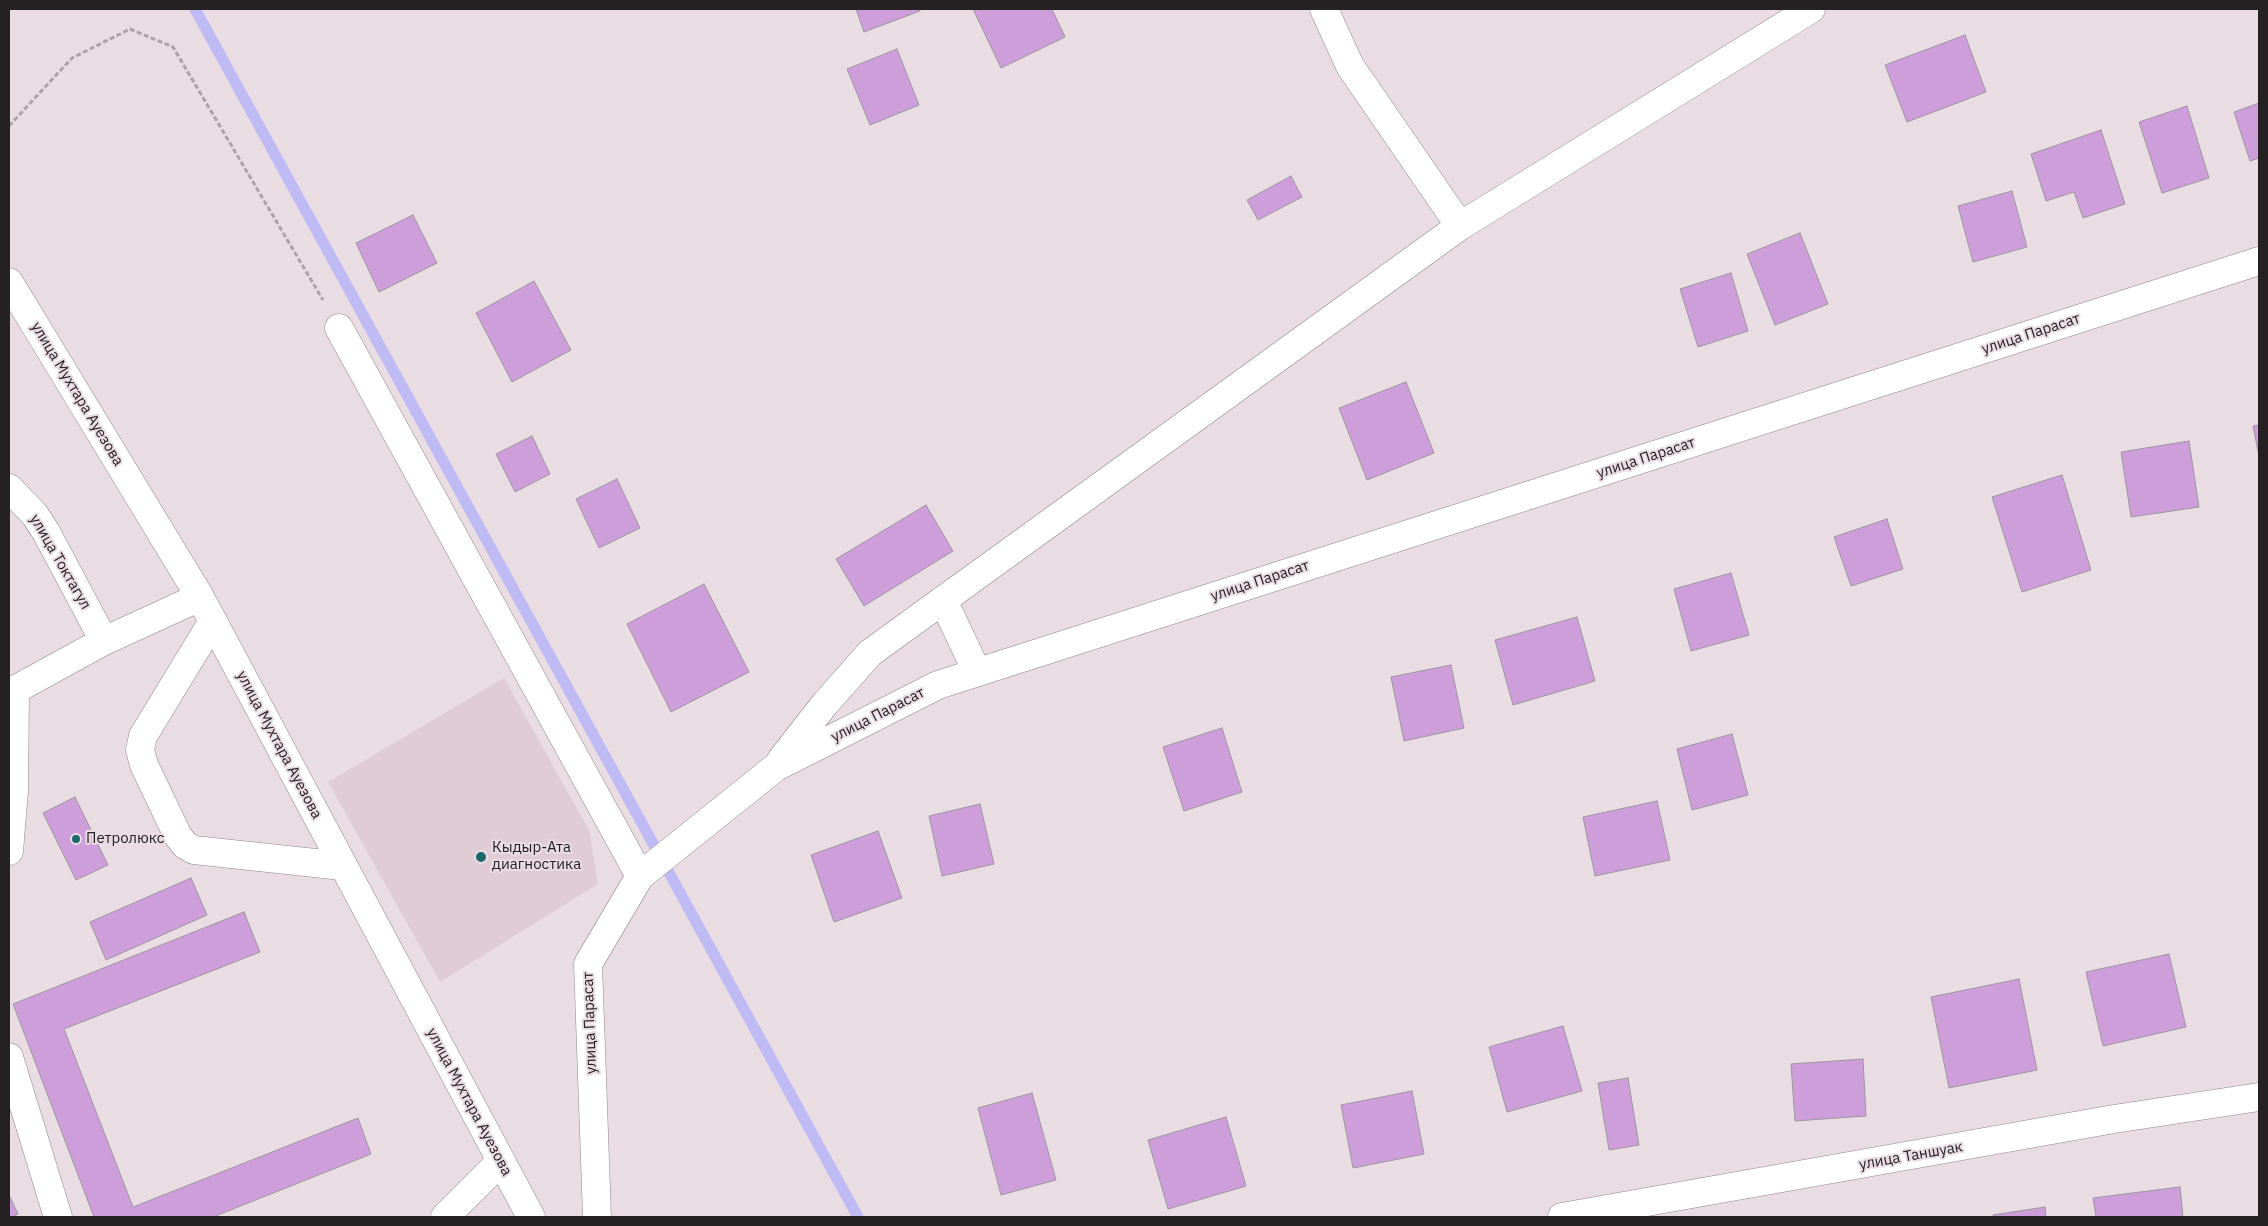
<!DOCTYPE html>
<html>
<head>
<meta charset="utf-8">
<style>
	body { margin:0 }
	#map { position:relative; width:2268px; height:1226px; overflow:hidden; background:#e9dde3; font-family:"IBM Plex Sans",sans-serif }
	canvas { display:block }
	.frame { position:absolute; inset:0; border:10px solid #252123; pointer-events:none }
</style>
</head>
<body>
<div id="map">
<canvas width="2268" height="1226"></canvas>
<div class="frame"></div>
</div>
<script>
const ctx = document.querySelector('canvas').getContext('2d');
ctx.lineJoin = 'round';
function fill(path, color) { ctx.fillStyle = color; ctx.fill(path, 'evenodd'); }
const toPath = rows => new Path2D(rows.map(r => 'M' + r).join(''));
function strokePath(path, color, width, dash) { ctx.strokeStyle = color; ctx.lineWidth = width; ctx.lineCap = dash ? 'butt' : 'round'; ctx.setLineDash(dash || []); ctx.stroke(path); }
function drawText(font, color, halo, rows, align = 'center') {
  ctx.font = font + ' "IBM Plex Sans",sans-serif'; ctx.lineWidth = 4; ctx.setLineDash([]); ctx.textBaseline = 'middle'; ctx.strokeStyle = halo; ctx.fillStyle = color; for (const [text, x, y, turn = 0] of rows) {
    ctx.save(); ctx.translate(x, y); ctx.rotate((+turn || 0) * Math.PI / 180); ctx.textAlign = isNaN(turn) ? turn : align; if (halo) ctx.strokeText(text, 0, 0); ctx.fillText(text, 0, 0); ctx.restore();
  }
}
const built = toPath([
	[504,678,589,830,598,884,440,982,328,782]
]);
const stream = toPath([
	[195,9,858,1217]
]);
const building = toPath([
	[856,9,919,9,920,11,864,32,856,9],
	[973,9,1052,9,1065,37,1001,68,973,9],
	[1965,35,1986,92,1907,122,1885,65,1965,35],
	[897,49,919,105,870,125,847,69,897,49],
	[2259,103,2259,158,2250,161,2234,112,2259,103],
	[2187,106,2209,178,2162,193,2139,122,2187,106],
	[2101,130,2125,204,2083,218,2074,192,2046,201,2031,154,2101,130],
	[1291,176,1302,197,1258,220,1247,200,1291,176],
	[2012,191,2027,247,1973,262,1958,206,2012,191],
	[413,215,437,263,379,292,356,243,413,215],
	[1800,233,1828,304,1775,325,1747,254,1800,233],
	[1731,273,1748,331,1698,347,1680,289,1731,273],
	[534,281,571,350,512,382,476,313,534,281],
	[1406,382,1434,453,1367,480,1339,408,1406,382],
	[2259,425,2259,456,2253,426,2259,425],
	[532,436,550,474,515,492,496,454,532,436],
	[2189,441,2199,507,2131,517,2121,452,2189,441],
	[2062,475,2091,570,2022,592,1992,497,2062,475],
	[617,479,640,528,599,548,576,499,617,479],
	[926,505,953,551,864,606,836,559,926,505],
	[1887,519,1903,569,1851,586,1834,537,1887,519],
	[1731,573,1749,635,1691,651,1674,589,1731,573],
	[704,584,749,672,671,712,627,624,704,584],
	[1577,617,1595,681,1513,705,1495,640,1577,617],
	[1451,665,1464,728,1404,741,1391,677,1451,665],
	[1222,728,1242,792,1184,811,1163,747,1222,728],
	[1732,734,1748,795,1692,810,1677,749,1732,734],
	[75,797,108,865,76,880,43,813,75,797],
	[1657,801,1670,860,1595,876,1583,817,1657,801],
	[980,804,994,864,942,876,929,816,980,804],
	[878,831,902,898,834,922,811,855,878,831],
	[191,878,207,915,106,960,90,922,191,878],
	[244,912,260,952,64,1029,133,1207,358,1118,371,1154,213,1217,94,1217,13,1004,244,912],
	[2169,954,2186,1027,2103,1046,2086,972,2169,954],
	[2019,979,2037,1070,1949,1088,1931,997,2019,979],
	[1563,1026,1582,1091,1507,1112,1489,1047,1563,1026],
	[1863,1059,1866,1116,1795,1121,1791,1064,1863,1059],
	[1628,1078,1639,1145,1609,1150,1598,1083,1628,1078],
	[1412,1091,1424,1154,1353,1168,1341,1105,1412,1091],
	[1032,1093,1056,1180,1001,1195,978,1108,1032,1093],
	[1226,1117,1246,1186,1168,1209,1148,1140,1226,1117],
	[2180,1187,2183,1217,2096,1217,2093,1198,2180,1187],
	[9,1195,18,1214,12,1217,9,1217,9,1195],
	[2045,1207,2046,1217,1993,1217,1993,1215,2045,1207]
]);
const path = toPath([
	[9,126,72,58,130,29,173,47,323,300]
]);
const minor = toPath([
	[1324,9,1350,66,1460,226],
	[339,328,640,876],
	[9,488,35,515,46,532,104,641],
	[943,600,977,672],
	[213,621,143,736,140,750,144,765,178,836,185,845,194,850,343,866],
	[9,693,104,641,200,597],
	[781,760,824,705,870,653,1460,226,1811,9],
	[9,851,14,791,15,689],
	[9,1057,58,1217],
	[445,1217,501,1161],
	[597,1217,588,964,640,876,776,767,938,685,2259,261],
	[1562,1217,2114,1119,2259,1097]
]);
const major = toPath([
	[9,282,200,597,531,1217]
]);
const markers = [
	[76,839,5,"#1b6869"],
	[481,857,6,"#1b6869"]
];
const streetNames = [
	["улица Парасат",2031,334,-18],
	["улица Мухтара Ауезова",77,394,59],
	["улица Парасат",1646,458,-18],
	["улица Токтагул",60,562,60],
	["улица Парасат",1260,581,-18],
	["улица Парасат",878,715,-27],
	["улица Мухтара Ауезова",279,745,62],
	["улица Парасат",590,1023,-92],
	["улица Мухтара Ауезова",469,1102,62],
	["улица Таншуак",1911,1156,-10]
];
const poiNames = [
	["Петролюкс",86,839],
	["Кыдыр-Ата",492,848],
	["диагностика",492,865]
];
fill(built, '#dfccd4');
strokePath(stream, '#bebaf3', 11);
fill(building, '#ce9edb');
strokePath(building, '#9c969e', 1);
strokePath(minor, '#908589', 29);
strokePath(major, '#908589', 29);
strokePath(path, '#aca3a8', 3, [5, 2.5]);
strokePath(minor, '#fff', 28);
strokePath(major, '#fff', 28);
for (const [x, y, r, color] of markers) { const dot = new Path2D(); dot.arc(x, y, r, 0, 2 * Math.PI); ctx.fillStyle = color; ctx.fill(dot); strokePath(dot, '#e9dde3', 2); }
drawText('15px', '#252123', '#e9dde3', streetNames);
drawText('15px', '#252123', '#e9dde3', poiNames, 'left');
</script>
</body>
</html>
